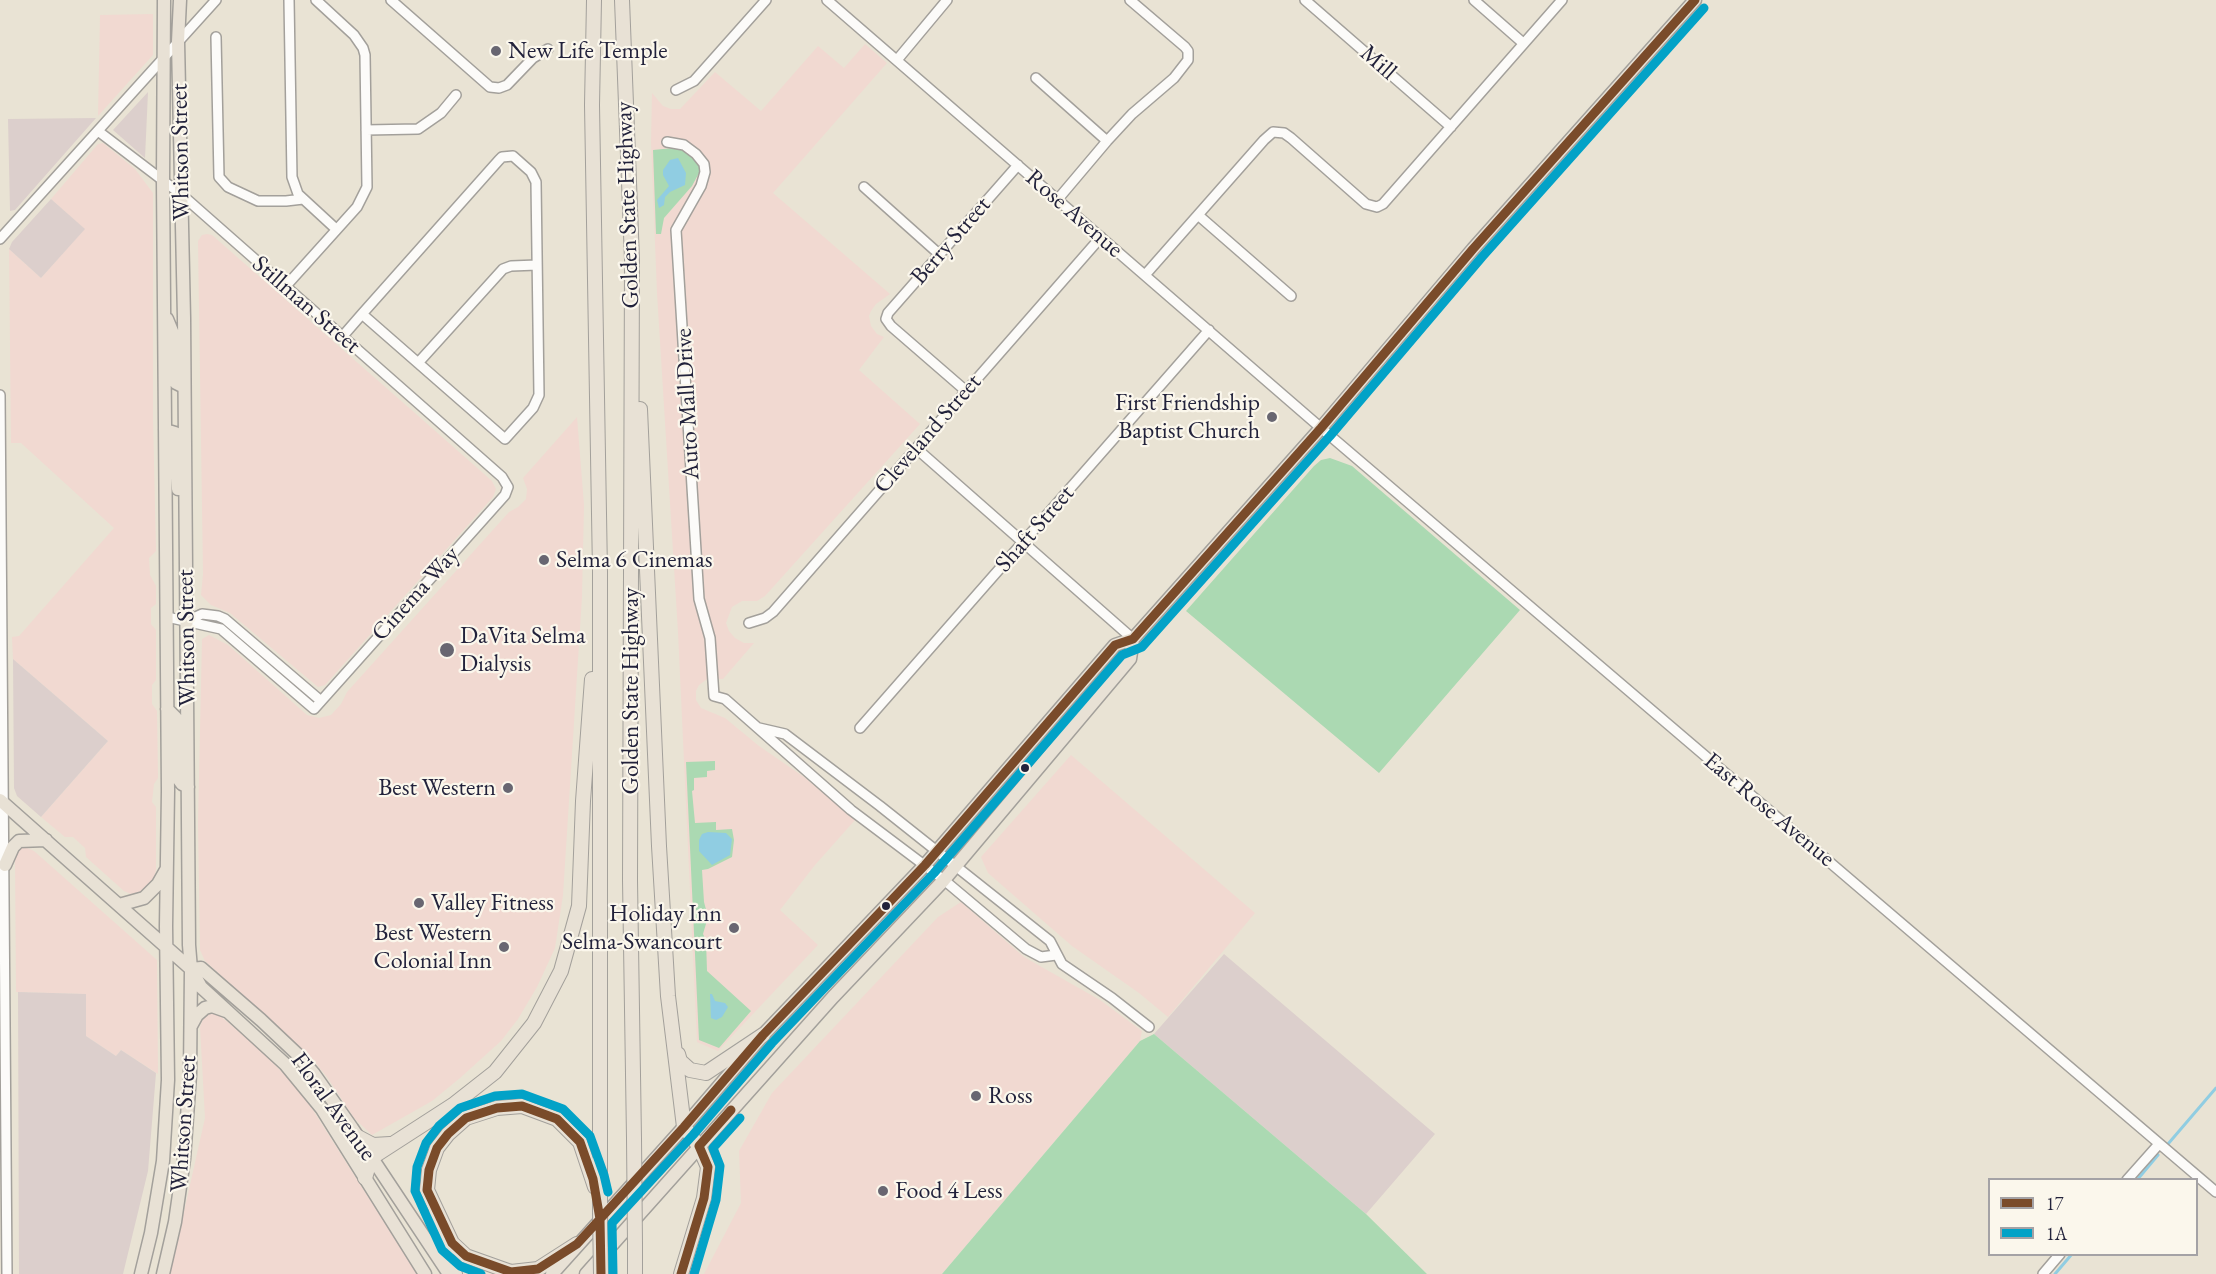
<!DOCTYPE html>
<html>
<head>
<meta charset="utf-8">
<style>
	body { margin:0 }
	#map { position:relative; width:2216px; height:1274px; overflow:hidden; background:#e9e3d4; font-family:"EB Garamond",serif }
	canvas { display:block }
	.legend { position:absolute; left:1988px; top:1178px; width:210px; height:78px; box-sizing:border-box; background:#fbf7ec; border:2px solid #a4a2a5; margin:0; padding:8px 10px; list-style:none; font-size:18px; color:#22223b }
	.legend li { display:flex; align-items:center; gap:12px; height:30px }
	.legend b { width:30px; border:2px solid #a4a2a5 }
</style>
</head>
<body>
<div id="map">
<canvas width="2216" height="1274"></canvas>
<ul class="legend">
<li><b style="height:8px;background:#7a4b2a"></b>17</li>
<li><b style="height:8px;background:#02a2c7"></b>1A</li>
</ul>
</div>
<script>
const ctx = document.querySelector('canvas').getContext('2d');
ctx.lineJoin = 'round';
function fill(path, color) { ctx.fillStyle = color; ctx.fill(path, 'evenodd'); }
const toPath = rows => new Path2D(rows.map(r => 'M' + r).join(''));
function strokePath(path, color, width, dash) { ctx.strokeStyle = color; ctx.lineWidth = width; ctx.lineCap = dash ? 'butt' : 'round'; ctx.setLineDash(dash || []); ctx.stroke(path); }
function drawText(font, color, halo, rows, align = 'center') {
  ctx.font = font + ' "EB Garamond",serif'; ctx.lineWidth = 4.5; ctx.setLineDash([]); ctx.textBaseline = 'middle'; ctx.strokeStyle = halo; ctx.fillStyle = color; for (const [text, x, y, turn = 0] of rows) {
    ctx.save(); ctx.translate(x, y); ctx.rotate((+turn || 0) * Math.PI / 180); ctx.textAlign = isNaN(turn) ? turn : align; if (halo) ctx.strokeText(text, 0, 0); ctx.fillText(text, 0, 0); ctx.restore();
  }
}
const built = toPath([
	[153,14,153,55,98,116,100,15],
	[865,44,887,63,773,193,890,294,876,304,871,311,869,316,871,326,877,334,884,337,859,370,920,424,765,596,757,601,742,601,732,607,726,623,729,631,735,638,744,643,754,643,723,679,707,679,699,685,696,691,696,700,701,708,725,718,759,746,804,777,855,820,815,865,780,910,818,945,718,1051,697,1042,678,632,657,293,651,142,652,93,663,106,671,109,680,109,715,72,761,111,818,46,844,68],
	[103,143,135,169,153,193,153,420,156,551,149,558,150,575,156,586,156,604,151,608,151,624,156,630,156,680,152,685,152,704,157,711,158,778,154,784,152,802,156,807,156,870,153,881,143,891,131,894,124,891,86,857,85,848,73,837,65,837,41,817,108,741,13,659,12,637,19,636,114,528,21,443,11,443,9,249,41,278,84,229,51,199,98,144],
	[207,234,212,235,416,414,492,481,496,489,493,497,325,685,318,687,230,613,211,605,201,595,203,574,198,241,202,235],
	[577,417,584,505,582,597,563,895,555,948,537,987,518,1019,501,1041,460,1078,432,1101,372,1135,354,1118,327,1077,309,1055,205,961,200,950,198,823,202,639,209,635,228,645,307,715,319,718,331,715,341,704,347,692,509,512,518,507,526,499,527,489,523,478],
	[1071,755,1255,913,1168,1017,1139,993,1072,946,988,873,981,857],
	[25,847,34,851,157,960,158,1074,121,1050,116,1056,86,1036,85,994,16,992,15,857,20,849],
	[961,902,1024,957,1100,1000,1142,1031,1140,1041,942,1274,704,1274,741,1203,739,1151,772,1093,938,917],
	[217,1013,257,1047,292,1082,311,1107,417,1274,170,1274,205,1118,200,1027,203,1019,209,1014]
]);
const industrial = toPath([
	[148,92,145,158,113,130],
	[96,118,15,210,10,211,8,119],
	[51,199,85,229,41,278,9,249,12,242],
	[13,659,108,741,41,817,17,796,14,788],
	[1224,954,1435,1134,1366,1214,1154,1034],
	[18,992,86,994,86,1036,116,1056,121,1050,156,1073,148,1171,123,1274,19,1274]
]);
const green = toPath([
	[683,147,700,162,699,173,692,186,664,218,661,234,656,234,653,150],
	[1330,458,1352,466,1520,610,1379,773,1186,611,1314,466,1321,460],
	[715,761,715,770,707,771,707,777,694,778,694,790,692,791,695,823,716,822,716,830,732,829,734,840,732,857,708,869,702,870,704,902,708,917,703,934,706,940,707,971,751,1011,719,1048,699,1040,686,762],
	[1154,1034,1366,1214,1427,1274,942,1274,1140,1041]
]);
const water = toPath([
	[678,158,686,173,685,185,670,192,665,197,664,205,659,208,657,200,669,186,663,175,663,170,670,160],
	[708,832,726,833,732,839,730,855,712,865,699,851,699,840,702,834],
	[710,994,712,994,715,1001,725,1003,728,1007,722,1017,716,1020,711,1018]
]);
const stream = toPath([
	[2168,1144,2216,1088],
	[2137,1180,2158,1155],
	[2055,1274,2072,1254]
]);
const minor = toPath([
	[289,0,292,177,298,194,336,229],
	[391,0,490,87,499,88,507,85,533,58,548,49],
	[827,0,1321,428,2216,1192],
	[1305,0,1451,127],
	[1474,0,1523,43],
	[216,37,219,177,228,187,258,201,286,201,303,199],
	[897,60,947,0],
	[1036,78,1107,141],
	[676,90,694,81,766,0],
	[366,130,418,129,441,113,456,95],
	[98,131,182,195,502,477,508,487,505,495,314,709,221,629,167,617],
	[667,142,684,145,696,154,704,164,705,172,701,186,676,230,699,599,710,638,714,696,725,699,851,810,944,880,1026,949,1041,957,1056,955],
	[864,187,939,254],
	[1058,199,1107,141,1132,114,1174,78,1188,60,1188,51,1185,47,1130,0],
	[1198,215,1291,296],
	[0,239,216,0],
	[1145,275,1264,140,1273,132,1284,133,1291,138,1366,204,1377,207,1383,204,1562,0],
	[285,287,357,207,367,187,365,55,363,48,354,35,316,0],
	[342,337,362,314,499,160,502,157,513,156,531,172,536,182,539,395,533,408,505,439,362,314],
	[418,363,503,269,511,266,537,265],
	[966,391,891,326,886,319,888,313,1018,165],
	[0,395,7,1274],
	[917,449,1133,639],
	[187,621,202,614,218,616,225,619,321,701],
	[749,623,765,618,773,612,1101,237],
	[759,728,785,734,880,806,1050,941,1062,964,1112,998,1149,1027],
	[860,728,1209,330],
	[2127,1180,2159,1144],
	[2043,1274,2060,1254]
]);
const major = toPath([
	[167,319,174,336,174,380,176,383,184,387],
	[165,430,175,433,178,489],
	[167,709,176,718,177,777,182,784,188,787],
	[0,800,191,969,201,987,285,1064,322,1109,425,1274],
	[5,865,13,847,19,841,46,840],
	[119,905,144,898,158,884,166,870],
	[191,969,201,968,261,1020,296,1053,314,1074,352,1128,449,1274],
	[191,1026,197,1015,205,1008,212,1006,226,1011],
	[141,1274,151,1233,163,1161,168,1080,166,926,168,791,163,181,164,0],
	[163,1274,175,1222,184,1159,190,1075,191,969,189,945,184,318,178,42,180,0],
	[552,1274,684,1127,763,1035,925,865,1115,645,1133,639,1321,428,1473,249,1695,0],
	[586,1274,833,997,944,880,1130,659,1133,639]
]);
const highway = toPath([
	[594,0,592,105,600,572,600,1212],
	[622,0,632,260,630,880,634,1139],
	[640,409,659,846,668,996,684,1127,699,1146,708,1167,704,1198,681,1274],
	[678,1054,680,1061,690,1070,706,1073,763,1035],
	[358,1137,373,1145,390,1144],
	[365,1178,371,1158,453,1105,495,1072,534,1023,561,971,579,906,583,801,592,679],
	[433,1217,439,1241,455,1274],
	[577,1244,538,1269,511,1272,466,1256,452,1243,427,1190,429,1170,437,1148,448,1134,466,1118,497,1108,522,1106,557,1119,580,1142,595,1187],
	[635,1244,635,1274]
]);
const highwayBridge = toPath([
	[634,1139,635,1244],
	[600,1212,601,1274]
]);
const bus1 = toPath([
	[522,1106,557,1119,580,1142,593,1179,600,1219,577,1244,538,1269,511,1272,466,1256,452,1243,427,1190,429,1170,437,1148,448,1134,466,1118,497,1108,522,1106],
	[600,1219,601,1274],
	[600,1219,684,1127,763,1035,925,865,1115,645,1133,639,1321,428,1473,249,1695,0],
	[681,1274,704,1198,708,1167,699,1146,731,1110]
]);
const bus2 = toPath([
	[481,1274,460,1266,442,1250,415,1191,417,1167,426,1143,439,1126,460,1108,495,1096,522,1094,563,1109,590,1136,604,1175,608,1192],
	[613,1274,612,1223,693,1135,772,1043,934,873,1122,655,1142,647,1330,436,1482,257,1704,8],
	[694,1274,716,1200,720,1166,713,1148,740,1118]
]);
const markers = [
	[496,51,6,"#686671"],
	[1272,417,6,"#686671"],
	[544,560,6,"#686671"],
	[447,650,8,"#686671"],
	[1025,768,5,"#22223b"],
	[508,788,6,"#686671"],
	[419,903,6,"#686671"],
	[886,906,5,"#22223b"],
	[734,928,6,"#686671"],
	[504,947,6,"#686671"],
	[976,1096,6,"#686671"],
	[883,1191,6,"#686671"]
];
const poiNames = [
	["New Life Temple",508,51],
	["First Friendship",1260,403,"right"],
	["Baptist Church",1260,431,"right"],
	["Selma 6 Cinemas",556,560],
	["DaVita Selma",460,636],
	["Dialysis",460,664],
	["Best Western",496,788,"right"],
	["Valley Fitness",431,903],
	["Holiday Inn",722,914,"right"],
	["Selma-Swancourt",722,942,"right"],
	["Best Western",492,933,"right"],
	["Colonial Inn",492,961,"right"],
	["Ross",988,1096],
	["Food 4 Less",895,1191]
];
const streetNames = [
	["Mill",1378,63,41],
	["Whitson Street",181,152,-91],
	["Golden State Highway",628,205,-92],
	["Rose Avenue",1074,214,41],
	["Berry Street",951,241,-49],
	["Stillman Street",306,305,41],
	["Auto Mall Drive",688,404,-93],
	["Cleveland Street",928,434,-49],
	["Shaft Street",1035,529,-49],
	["Cinema Way",416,594,-48],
	["Whitson Street",187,638,-91],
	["Golden State Highway",631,691,-90],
	["East Rose Avenue",1769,810,40],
	["Floral Avenue",333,1107,54],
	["Whitson Street",184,1124,-86]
];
fill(built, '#f1d9d1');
fill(industrial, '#dccfcc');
fill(green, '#abd9b2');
fill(water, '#90cde2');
strokePath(stream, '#90cde2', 3);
strokePath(minor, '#a3a09b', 12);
strokePath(major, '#a3a09b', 15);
strokePath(highway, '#a3a09b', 16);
strokePath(minor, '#fcfbf9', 9);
strokePath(major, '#e8e1d5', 12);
strokePath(highway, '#e8e1d5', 14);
strokePath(highwayBridge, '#a3a09b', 16, []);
strokePath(highwayBridge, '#e8e1d5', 14);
strokePath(bus1, '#7a4b2a', 9);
strokePath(bus2, '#02a2c7', 9);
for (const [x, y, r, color] of markers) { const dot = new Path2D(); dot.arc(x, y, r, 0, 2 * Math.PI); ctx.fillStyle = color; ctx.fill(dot); strokePath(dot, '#fbf7ec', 2); }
drawText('24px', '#22223b', '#fbf7ec', poiNames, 'left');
drawText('24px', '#22223b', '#fbf7ec', streetNames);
</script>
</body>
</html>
